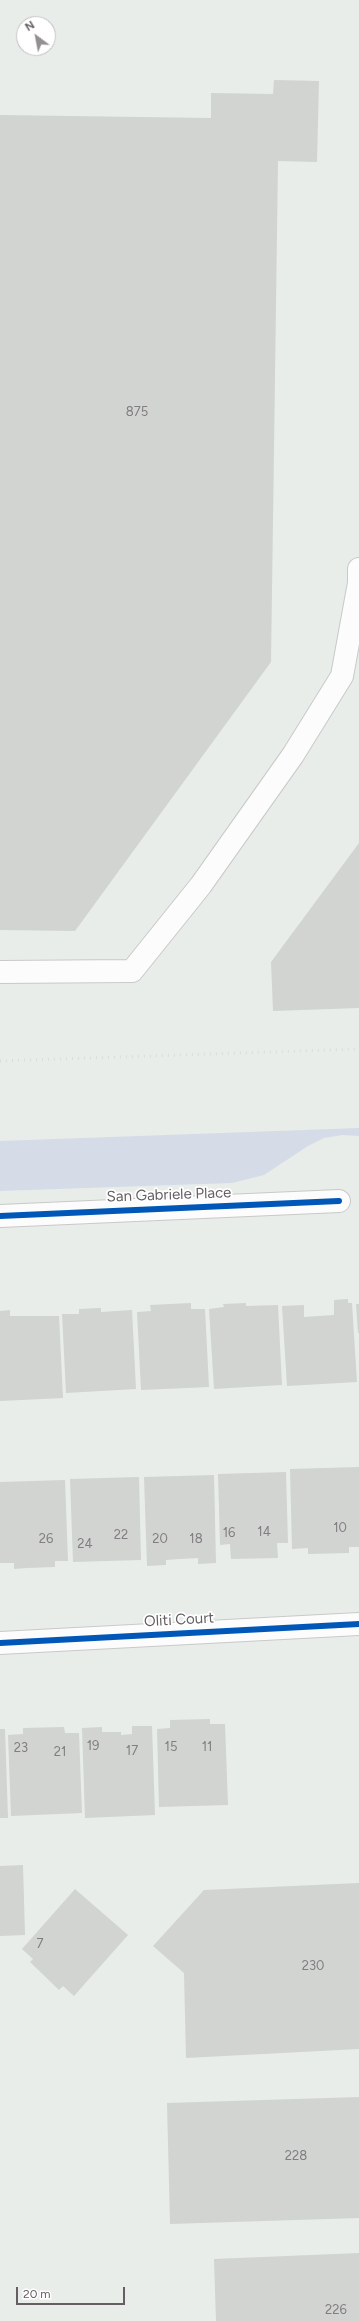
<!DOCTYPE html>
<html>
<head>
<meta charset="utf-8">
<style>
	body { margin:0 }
	#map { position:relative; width:359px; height:2321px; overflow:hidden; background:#e8edea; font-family:Figtree,sans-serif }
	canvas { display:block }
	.north { position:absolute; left:16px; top:16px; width:40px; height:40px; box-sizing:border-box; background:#fff; border:1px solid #c1bfc1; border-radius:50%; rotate:328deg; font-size:11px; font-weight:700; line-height:16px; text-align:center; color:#655e63 }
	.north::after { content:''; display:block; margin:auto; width:14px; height:18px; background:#939092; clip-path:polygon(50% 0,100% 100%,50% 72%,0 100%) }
	.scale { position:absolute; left:16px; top:2287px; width:109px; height:18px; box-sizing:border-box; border:2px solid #655e63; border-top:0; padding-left:5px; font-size:12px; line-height:14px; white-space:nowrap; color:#655e63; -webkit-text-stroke:3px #fff; paint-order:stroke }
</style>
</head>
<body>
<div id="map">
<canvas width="359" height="2321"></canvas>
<div class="north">N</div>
<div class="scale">20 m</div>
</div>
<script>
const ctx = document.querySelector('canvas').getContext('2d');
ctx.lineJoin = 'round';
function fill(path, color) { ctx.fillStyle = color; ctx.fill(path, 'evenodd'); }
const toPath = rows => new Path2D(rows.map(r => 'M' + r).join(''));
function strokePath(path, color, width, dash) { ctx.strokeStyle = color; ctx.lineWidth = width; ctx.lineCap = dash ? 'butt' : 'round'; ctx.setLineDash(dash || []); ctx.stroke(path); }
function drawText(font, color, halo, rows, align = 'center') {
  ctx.font = font + ' Figtree,sans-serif'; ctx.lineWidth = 3.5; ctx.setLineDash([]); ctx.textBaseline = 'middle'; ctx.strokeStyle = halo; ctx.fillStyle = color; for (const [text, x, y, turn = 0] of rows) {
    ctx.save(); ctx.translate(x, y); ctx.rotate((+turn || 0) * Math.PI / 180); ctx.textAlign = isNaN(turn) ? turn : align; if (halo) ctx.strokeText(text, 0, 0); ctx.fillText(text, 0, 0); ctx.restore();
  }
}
const green = toPath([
	[359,1128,359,1136,342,1135,324,1138,308,1146,264,1175,232,1183,0,1191,0,1141]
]);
const building = toPath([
	[274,80,319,81,317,162,278,161,271,662,75,931,0,930,0,115,211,118,211,93,273,94],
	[359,843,359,1008,273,1011,271,962],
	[348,1299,348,1303,352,1303,357,1382,287,1386,282,1306,304,1305,304,1317,334,1315,334,1300],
	[191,1303,191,1309,205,1309,209,1387,141,1390,137,1312,151,1311,150,1305],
	[246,1303,246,1306,278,1305,282,1385,214,1389,209,1309,224,1307,223,1304],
	[356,1304,359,1304,359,1333,358,1333],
	[101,1308,101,1312,132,1310,136,1389,66,1393,62,1314,79,1314,79,1309],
	[10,1310,10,1316,59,1316,63,1398,0,1401,0,1311],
	[359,1467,359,1547,349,1547,349,1553,308,1554,308,1548,292,1549,290,1469],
	[286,1472,288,1543,277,1543,278,1558,231,1559,230,1544,220,1545,218,1474],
	[214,1475,216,1563,198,1564,198,1558,180,1559,166,1560,166,1565,147,1566,144,1477],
	[139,1477,141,1560,73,1562,70,1479],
	[65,1480,68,1561,55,1561,55,1567,27,1568,14,1569,14,1563,0,1563,0,1482],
	[210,1719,210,1724,225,1724,228,1805,159,1807,157,1729,170,1728,170,1720],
	[132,1726,152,1726,155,1815,85,1818,82,1728,102,1727,102,1732,121,1732,121,1735,132,1734],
	[64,1727,65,1733,79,1733,82,1813,11,1816,8,1735,23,1734,23,1728],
	[0,1729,5,1729,8,1818,0,1818],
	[23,1865,25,1935,0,1936,0,1866],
	[359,1883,359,2049,186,2058,184,1973,153,1946,204,1890],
	[75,1889,128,1935,74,1996,63,1986,59,1990,30,1962,33,1959,22,1949],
	[359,2097,359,2218,170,2224,167,2103],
	[359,2253,359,2321,216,2321,214,2259]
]);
const minor = toPath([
	[0,972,132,971,201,885,293,755,342,676,359,583,359,569],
	[0,1216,339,1201],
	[0,1643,359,1624]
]);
const rail = toPath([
	[0,1061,359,1049]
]);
const cycleway = toPath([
	[0,1216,339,1201],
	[0,1643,359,1624]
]);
const numberNames = [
	["875",137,412],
	["10",340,1528],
	["14",264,1532],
	["16",229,1533],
	["22",121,1535],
	["26",46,1539],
	["20",160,1539],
	["18",196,1539],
	["24",85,1544],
	["19",93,1746],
	["15",171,1747],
	["11",207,1747],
	["23",21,1748],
	["17",132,1751],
	["21",60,1752],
	["7",40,1944],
	["230",313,1966],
	["228",296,2156],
	["226",336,2310]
];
const streetNames = [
	["San Gabriele Place",169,1195,-2],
	["Oliti Court",179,1620,-3]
];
fill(green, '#d5dce7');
fill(building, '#d1d4d1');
strokePath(minor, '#c8c9c8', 24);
strokePath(minor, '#fcfcfc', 22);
strokePath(rail, '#dcdcdc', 3, [1, 5]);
strokePath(cycleway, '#0057b8', 6);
drawText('13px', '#817d80', null, numberNames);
drawText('15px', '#655e63', '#fff', streetNames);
</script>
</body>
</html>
